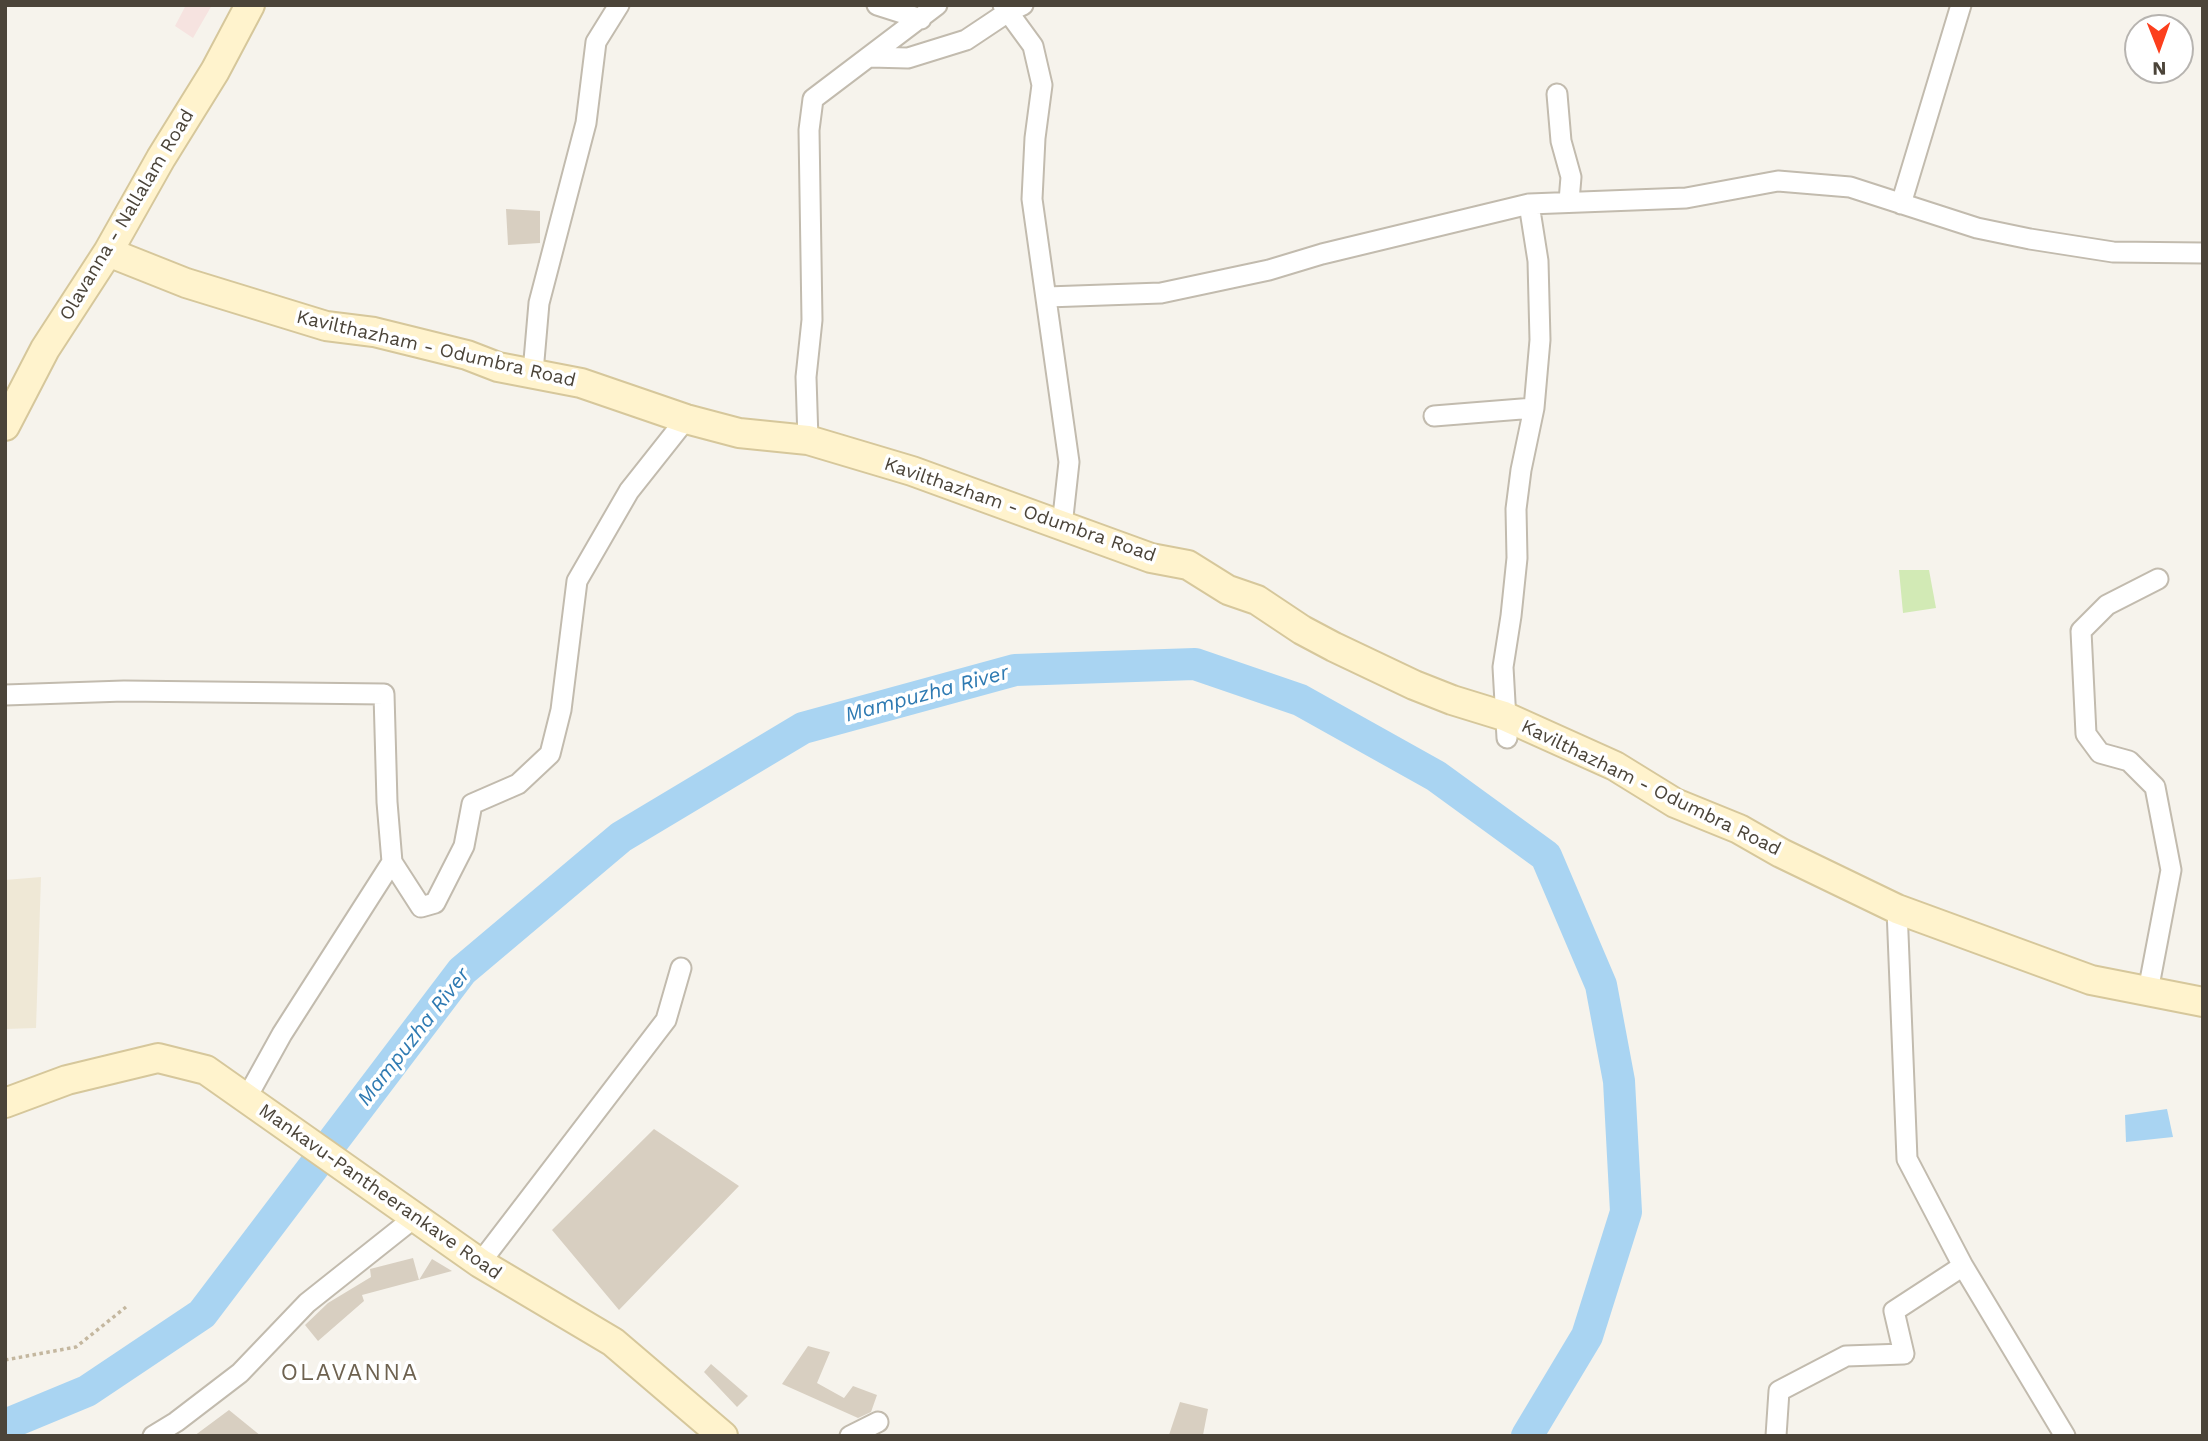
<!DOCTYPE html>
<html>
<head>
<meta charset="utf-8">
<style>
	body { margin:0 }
	#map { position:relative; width:2208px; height:1441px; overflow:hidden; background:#f6f3ec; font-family:"Work Sans",sans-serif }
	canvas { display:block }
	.frame { position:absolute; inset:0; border:7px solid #4b4439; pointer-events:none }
	.north { position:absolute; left:2124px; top:14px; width:70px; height:70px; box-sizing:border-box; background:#fff; border:2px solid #b7b4b0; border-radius:50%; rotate:179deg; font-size:19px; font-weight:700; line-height:28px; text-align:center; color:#4b4439 }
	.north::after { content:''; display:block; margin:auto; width:24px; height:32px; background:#fc3f1d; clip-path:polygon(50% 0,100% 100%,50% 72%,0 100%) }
</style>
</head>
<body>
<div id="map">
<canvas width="2208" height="1441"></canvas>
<div class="frame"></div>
<div class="north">N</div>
</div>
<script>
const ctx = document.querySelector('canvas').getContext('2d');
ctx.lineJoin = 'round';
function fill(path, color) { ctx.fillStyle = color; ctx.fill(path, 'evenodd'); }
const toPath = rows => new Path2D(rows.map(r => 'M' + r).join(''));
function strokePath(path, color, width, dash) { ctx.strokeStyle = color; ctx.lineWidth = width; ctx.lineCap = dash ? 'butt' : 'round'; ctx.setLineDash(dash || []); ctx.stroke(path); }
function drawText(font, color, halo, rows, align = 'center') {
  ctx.font = font + ' "Work Sans",sans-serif'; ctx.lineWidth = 7; ctx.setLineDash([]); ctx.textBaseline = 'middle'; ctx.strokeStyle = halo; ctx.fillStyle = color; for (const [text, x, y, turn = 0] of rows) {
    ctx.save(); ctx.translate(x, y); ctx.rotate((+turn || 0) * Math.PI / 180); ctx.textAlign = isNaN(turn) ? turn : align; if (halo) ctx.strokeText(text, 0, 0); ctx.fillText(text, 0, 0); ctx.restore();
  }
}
const education = toPath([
	[41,877,36,1028,5,1029,5,880]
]);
const medical = toPath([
	[186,5,212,5,193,38,175,26]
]);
const green = toPath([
	[1899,570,1929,570,1936,608,1903,613]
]);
const water = toPath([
	[2167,1109,2173,1137,2126,1142,2125,1115]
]);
const river = toPath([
	[5,1425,87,1391,202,1314,462,971,621,837,803,728,1015,670,1195,664,1300,700,1436,776,1546,856,1601,985,1619,1081,1626,1212,1587,1336,1527,1436]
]);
const building = toPath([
	[506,209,540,211,540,243,508,245],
	[654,1129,739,1186,619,1310,552,1230],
	[413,1258,419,1280,432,1259,452,1271,362,1295,364,1301,318,1341,305,1325,328,1303,371,1277,370,1269],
	[808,1346,830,1352,817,1383,844,1398,853,1386,877,1395,871,1412,858,1418,782,1384],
	[711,1364,748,1396,737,1407,704,1372],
	[1180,1402,1208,1409,1203,1435,1169,1435],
	[229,1410,261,1436,194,1436]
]);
const path = toPath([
	[5,1360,76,1347,126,1307]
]);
const street = toPath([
	[877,5,921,19],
	[1003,5,1033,46,1042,85,1035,138,1032,199,1069,462,1062,526],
	[870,57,908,58,966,40,1008,12,1023,5],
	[1557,94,1561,141,1571,177,1569,201],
	[1901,204,1961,5],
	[1047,297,1161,293,1269,270,1322,254,1529,204,1686,198,1778,181,1850,187,1977,228,2030,239,2113,252,2203,253],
	[533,372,539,303,586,123,596,42,619,5],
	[1434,416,1534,408],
	[808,440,806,377,812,320,809,130,813,99,937,5],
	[5,695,124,691,384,694,387,802,392,862,282,1034,246,1099],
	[1507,738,1503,667,1511,616,1517,558,1516,509,1521,470,1534,408,1540,340,1538,261,1529,204],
	[392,862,421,907,435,903,464,846,472,804,518,784,550,754,561,710,577,581,629,491,686,419],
	[1897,909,1907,1159,1963,1266,2065,1436],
	[2148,991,2171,870,2155,787,2129,761,2100,753,2086,734,2081,631,2107,605,2158,579],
	[480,1263,666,1020,681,968],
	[153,1436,176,1422,240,1373,307,1303,414,1218],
	[850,1436,878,1422],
	[1776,1436,1779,1391,1846,1356,1904,1354,1894,1311,1963,1266]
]);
const secondary = toPath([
	[108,252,186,283,326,326,374,332,467,355,498,367,581,383,686,419,739,433,808,440,912,471,1151,558,1188,565,1228,590,1257,600,1302,630,1334,647,1414,685,1452,700,1504,716,1615,766,1675,803,1739,829,1781,853,1897,909,2091,980,2203,1002],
	[5,426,45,349,108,252,161,158,215,71,250,5],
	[5,1103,67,1080,158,1058,206,1070,480,1263,613,1342,723,1436]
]);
const streetNames = [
	["Olavanna - Nallalam Road",127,215,-59],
	["Kavilthazham - Odumbra Road",436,349,13],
	["Kavilthazham - Odumbra Road",1020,510,19],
	["Kavilthazham - Odumbra Road",1651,788,26],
	["Mankavu-Pantheerankave Road",380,1192,35]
];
const waterNames = [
	["Mampuzha River",927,694,-15],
	["Mampuzha River",414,1037,-52]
];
const quarterNames = [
	["OLAVANNA",350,1373]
];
fill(education, '#efe8d6');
fill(medical, '#f6e3e0');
fill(green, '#d2eab5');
fill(water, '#a9d4f2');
strokePath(river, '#a9d4f2', 32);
fill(building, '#d8cfc1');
strokePath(street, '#c2bbae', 23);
strokePath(secondary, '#d6c79b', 32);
strokePath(path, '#c4b79f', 3.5, [3.5, 3.5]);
strokePath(street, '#fff', 19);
strokePath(secondary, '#fff3cd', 28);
drawText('19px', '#4b4439', '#fff', streetNames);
drawText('italic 21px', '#2e7ab2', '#fff', waterNames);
ctx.letterSpacing = '2px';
drawText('23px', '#6e6250', '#fff', quarterNames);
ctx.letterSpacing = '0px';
</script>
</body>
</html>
